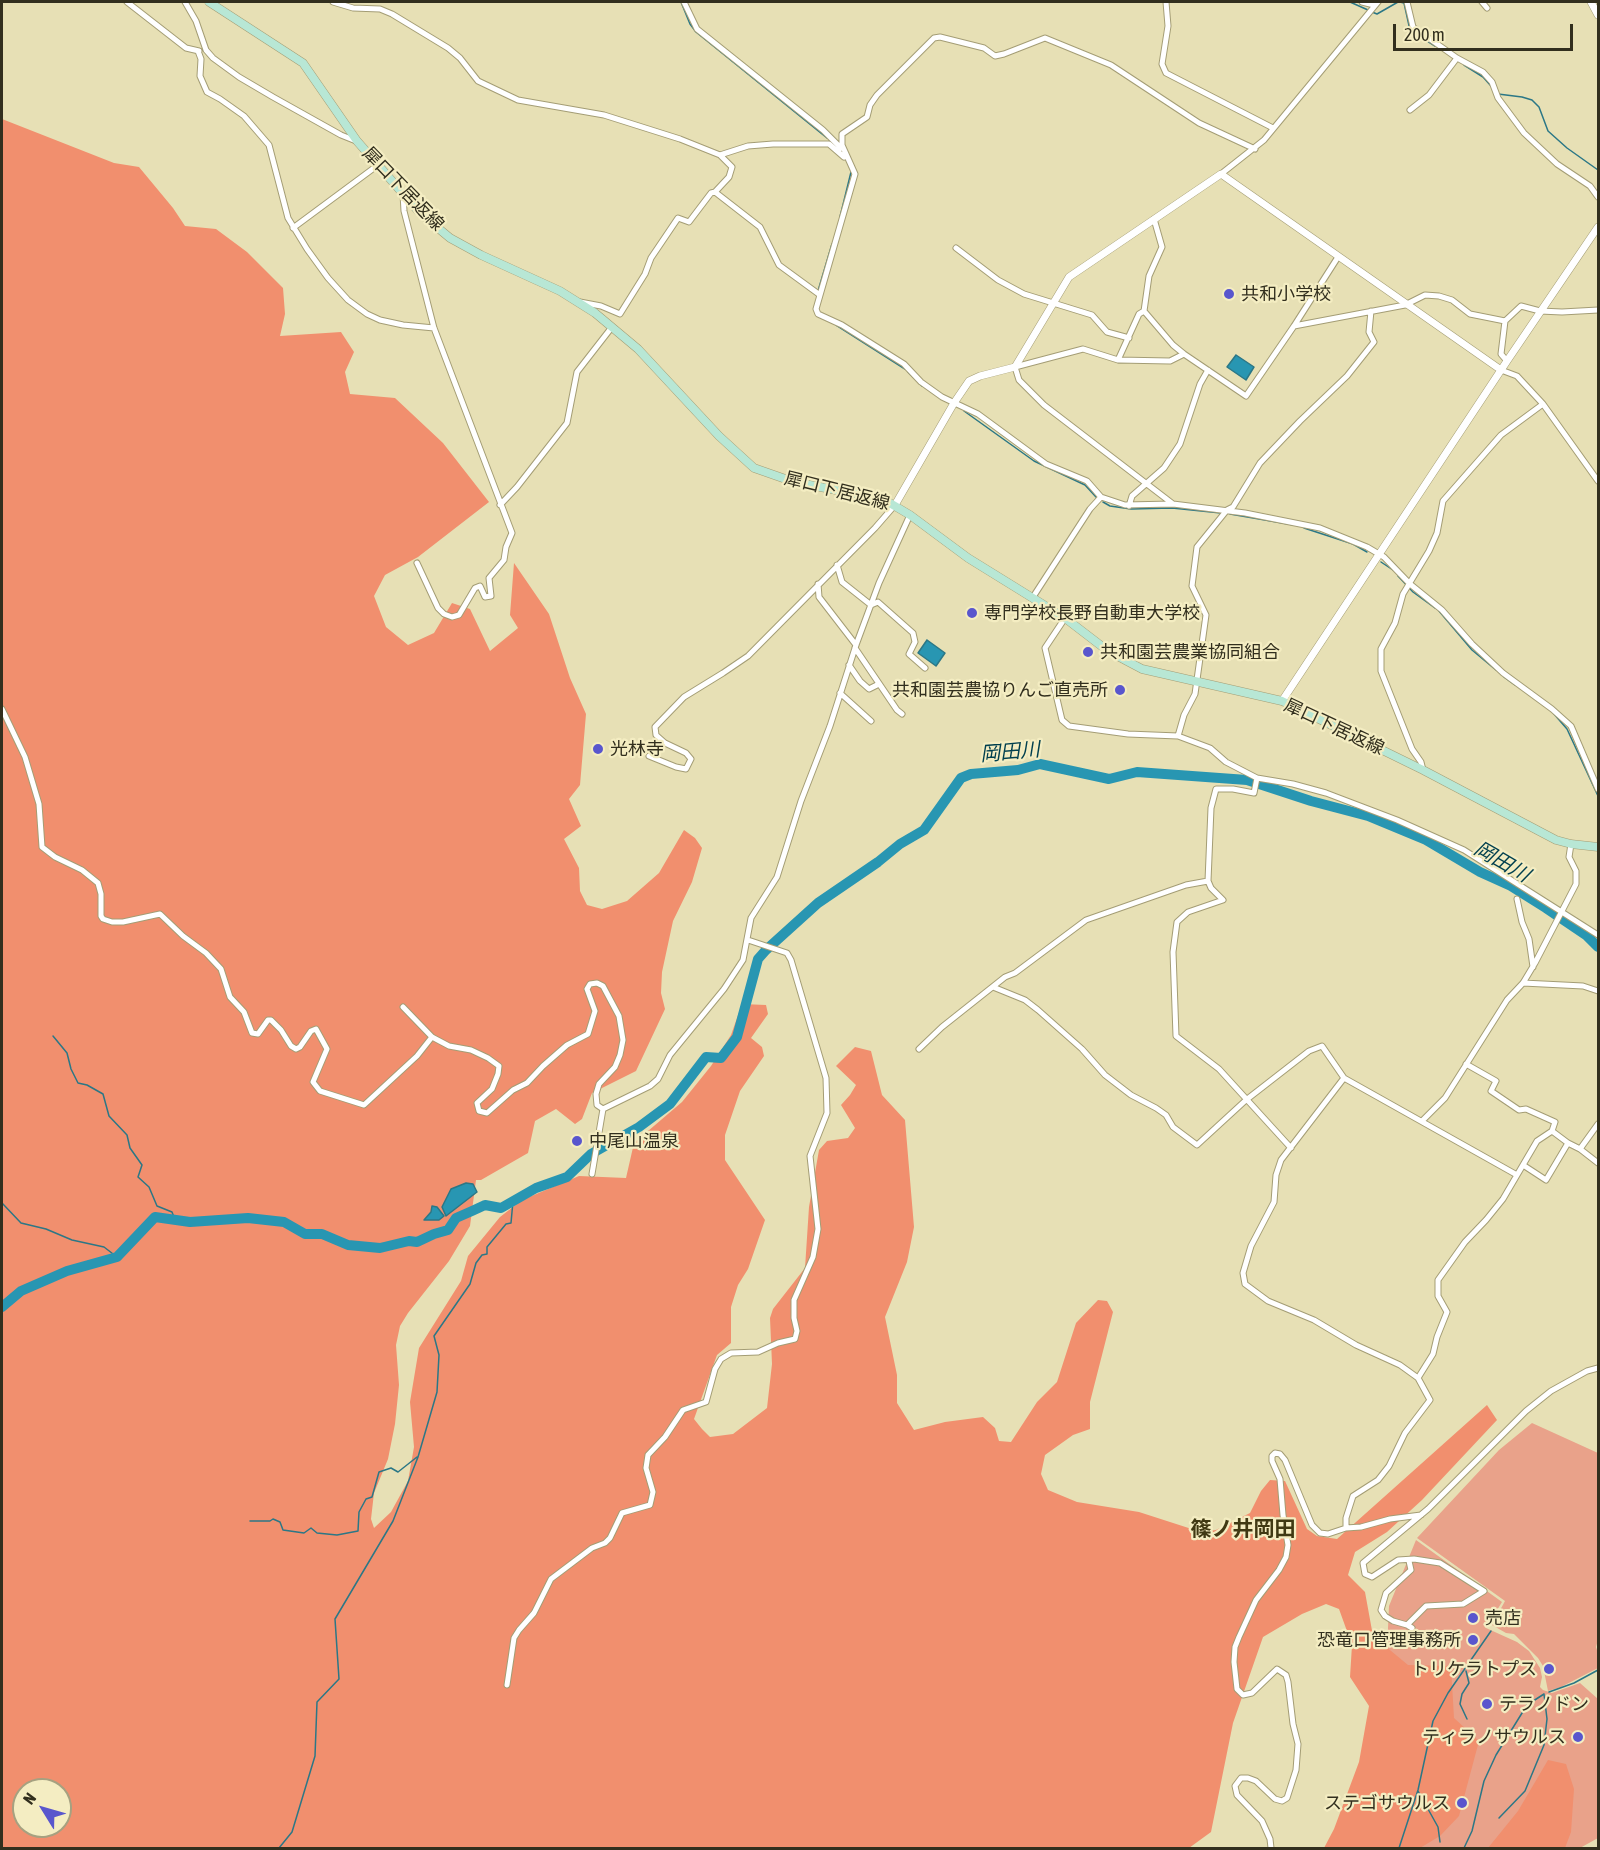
<!DOCTYPE html>
<html>
<head>
<meta charset="utf-8">
<style>
	body { margin:0 }
	#map { position:relative; width:1600px; height:1850px; overflow:hidden; background:#e7e0b5; font-family:"Asap Condensed",sans-serif }
	canvas { display:block }
	.frame { position:absolute; inset:0; border:3px solid #322f1e; pointer-events:none }
	.north { position:absolute; left:12px; top:1778px; width:60px; height:60px; box-sizing:border-box; background:#f4edc2; border:2px solid #a6a180; border-radius:50%; rotate:307deg; font-size:16px; font-weight:700; line-height:24px; text-align:center; color:#322f1e }
	.north::after { content:''; display:block; margin:auto; width:21px; height:27px; background:#5956cd; clip-path:polygon(50% 0,100% 100%,50% 72%,0 100%) }
	.scale { position:absolute; left:1393px; top:24px; width:180px; height:27px; box-sizing:border-box; border:3px solid #322f1e; border-top:0; padding-left:8px; font-size:18px; line-height:21px; white-space:nowrap; color:#322f1e; -webkit-text-stroke:4px #f4edc2; paint-order:stroke }
</style>
</head>
<body>
<div id="map">
<canvas width="1600" height="1850"></canvas>
<div class="frame"></div>
<div class="north">N</div>
<div class="scale">200 m</div>
</div>
<script>
const ctx = document.querySelector('canvas').getContext('2d');
ctx.lineJoin = 'round';
function fill(path, color) { ctx.fillStyle = color; ctx.fill(path, 'evenodd'); }
const toPath = rows => new Path2D(rows.map(r => 'M' + r).join(''));
function strokePath(path, color, width, dash) { ctx.strokeStyle = color; ctx.lineWidth = width; ctx.lineCap = dash ? 'butt' : 'round'; ctx.setLineDash(dash || []); ctx.stroke(path); }
function drawText(font, color, halo, rows, align = 'center') {
  ctx.font = font + ' "Asap Condensed","Noto Sans JP",sans-serif'; ctx.lineWidth = 4.5; ctx.setLineDash([]); ctx.textBaseline = 'middle'; ctx.strokeStyle = halo; ctx.fillStyle = color; for (const [text, x, y, turn = 0] of rows) {
    ctx.save(); ctx.translate(x, y); ctx.rotate((+turn || 0) * Math.PI / 180); ctx.textAlign = isNaN(turn) ? turn : align; if (halo) ctx.strokeText(text, 0, 0); ctx.fillText(text, 0, 0); ctx.restore();
  }
}
const green = toPath([
	[1532,1423,1598,1453,1598,1640,1596,1647,1598,1653,1598,1668,1561,1687,1548,1691,1543,1666,1538,1658,1514,1634,1506,1633,1492,1625,1505,1601,1417,1538,1499,1450],
	[1416,1540,1502,1602,1486,1628,1517,1642,1529,1651,1540,1668,1542,1677,1540,1687,1543,1690,1552,1693,1580,1683,1598,1699,1598,1838,1580,1848,1330,1848,1358,1782,1387,1650,1389,1606]
]);
const forest = toPath([
	[2,119,114,163,139,167,173,208,185,226,216,229,247,252,283,288,285,314,280,336,341,332,354,352,345,372,350,394,395,398,443,443,489,502,418,557,385,575,374,596,386,627,408,645,434,633,452,603,470,609,490,651,518,628,510,615,514,563,549,614,570,678,586,714,580,785,569,799,581,826,564,839,579,868,580,891,587,905,602,909,627,901,659,873,684,830,695,838,702,848,692,882,673,921,662,972,661,993,665,1009,636,1071,592,1093,582,1119,575,1124,556,1109,535,1121,528,1153,481,1180,476,1180,470,1226,449,1261,408,1313,400,1326,396,1345,399,1385,395,1424,388,1459,374,1493,371,1519,374,1528,391,1512,408,1481,414,1447,410,1402,419,1348,461,1281,468,1256,500,1217,522,1200,579,1176,626,1178,634,1143,682,1102,711,1066,731,1035,742,1004,766,1005,768,1014,751,1038,762,1047,764,1056,740,1091,725,1135,725,1160,765,1220,748,1269,738,1285,731,1307,731,1343,717,1355,694,1419,702,1429,710,1437,733,1434,767,1408,772,1364,770,1318,773,1309,805,1268,809,1207,819,1150,827,1141,848,1138,855,1128,841,1105,850,1095,856,1085,836,1066,855,1047,871,1051,882,1095,905,1120,914,1227,907,1262,885,1317,897,1375,897,1403,914,1430,945,1422,983,1417,995,1428,999,1441,1011,1442,1037,1402,1057,1382,1076,1323,1098,1300,1107,1301,1113,1312,1090,1402,1090,1429,1073,1435,1045,1455,1041,1474,1048,1490,1077,1502,1139,1512,1201,1532,1216,1530,1250,1513,1261,1491,1270,1480,1285,1481,1307,1529,1317,1536,1337,1539,1487,1405,1497,1420,1422,1500,1387,1532,1355,1552,1348,1575,1365,1592,1373,1636,1408,1665,1451,1666,1454,1718,1479,1741,1459,1816,1440,1836,1420,1848,1324,1848,1334,1829,1359,1762,1369,1706,1350,1677,1352,1645,1339,1609,1326,1604,1302,1614,1263,1637,1233,1723,1211,1832,1189,1848,2,1848],
	[24,1790,60,1790,60,1826,24,1826],
	[1548,1760,1566,1764,1574,1789,1571,1832,1565,1848,1488,1848,1518,1811]
]);
const water = toPath([
	[1236,355,1254,367,1246,380,1227,367,1236,355],
	[927,640,945,653,936,666,918,653,927,640],
	[466,1183,473,1184,477,1192,446,1216,442,1207,451,1189,466,1183],
	[432,1206,437,1207,444,1216,439,1220,424,1220,431,1212,432,1206]
]);
const stream = toPath([
	[681,2,690,24,696,32,827,138],
	[1350,2,1368,10],
	[1400,2,1404,3,1410,30,1435,46],
	[1372,12,1377,14,1398,2],
	[1464,65,1483,77,1491,86],
	[1498,94,1522,97,1532,100,1539,107,1548,131,1567,148,1598,170],
	[840,217,851,172],
	[818,291,832,244],
	[836,325,905,369],
	[908,372,922,386],
	[964,411,1034,461,1085,485,1096,497],
	[1103,502,1110,506,1131,509,1172,508,1221,513],
	[1230,514,1294,525],
	[1304,528,1353,544,1367,552],
	[1381,562,1393,570],
	[1398,576,1413,592,1435,608],
	[1439,611,1472,650,1496,670],
	[1504,677,1515,685],
	[1554,714,1567,729,1598,796],
	[53,1036,67,1053,71,1069,78,1083,87,1085,103,1094,109,1116,127,1135,130,1148,142,1165,138,1177,149,1187,157,1206,172,1212,175,1220],
	[2,1203,21,1223,46,1229,72,1240,104,1247,117,1257],
	[250,1521,270,1521,273,1519,280,1522,283,1530,304,1533,311,1528,317,1533,337,1535,358,1531,359,1512,366,1499,372,1497,379,1472,391,1468,398,1472,417,1457],
	[1466,1671,1469,1683,1462,1694,1460,1704,1467,1719],
	[1549,1692,1574,1683,1598,1670],
	[1418,1791,1438,1827,1440,1842],
	[279,1848,292,1832,315,1756,317,1702,339,1679,335,1619,393,1521,418,1457,437,1392,439,1355,434,1336,470,1284,476,1263,482,1255,487,1254,487,1247,506,1224,511,1223,513,1201],
	[1399,1848,1418,1790,1433,1721,1448,1693,1491,1631],
	[1464,1848,1472,1831,1484,1781,1496,1755,1527,1705,1544,1694,1547,1719,1544,1745,1525,1791,1499,1818]
]);
const river = toPath([
	[2,1307,21,1291,67,1271,117,1257,155,1217,190,1222,248,1218,284,1222,305,1234,322,1234,348,1245,380,1248,409,1241,417,1242,434,1234,448,1230,456,1218,472,1211,485,1205,501,1208,536,1188,567,1177,591,1154,639,1127,670,1104,706,1057,721,1058,737,1037,758,959,766,950,818,903,878,862,900,844,924,830,961,778,971,774,1018,770,1040,764,1109,779,1137,772,1247,780,1311,801,1368,816,1426,840,1480,872,1511,886,1546,908,1586,935,1598,947]
]);
const minor = toPath([
	[127,2,186,48,199,51],
	[185,2,196,21,206,50,213,58,239,77,273,97,341,135,356,141],
	[333,2,353,8,380,9,392,14,448,48,460,58,478,81,518,100,604,115,680,139,720,155,732,167,729,177,715,192,711,193,689,222,678,218,651,258,645,274,620,314,601,306,580,302],
	[684,2,697,29,823,130,841,148],
	[1166,2,1168,26,1162,64,1166,73,1273,128],
	[1362,2,1374,5],
	[1407,2,1413,27,1457,58,1483,72,1492,82,1498,98,1524,133,1557,164,1590,186,1598,197],
	[1482,2,1487,8],
	[198,51,201,59,200,76,207,92,220,99,244,116,269,145,288,218,307,249,328,278,348,300,367,314,380,320,403,325,434,328],
	[1410,110,1429,95,1457,58],
	[720,155,748,146,773,144,829,144,844,157,846,154],
	[1221,174,1264,140,1378,2],
	[715,192,760,227,779,265,820,295],
	[403,194,404,211,434,328,512,533,506,547,504,560,489,578,491,596,485,597,480,586,475,588,459,615,452,617,444,614,438,608,417,563],
	[1154,219,1162,247,1149,276,1144,311,1173,345,1184,354,1246,396,1294,326,1338,257],
	[293,228,378,165],
	[956,248,998,280,1024,294,1092,315,1107,332,1129,338],
	[1294,326,1405,305,1425,295,1439,296,1452,300,1470,314,1505,321],
	[1184,354,1170,361,1118,360,1083,349,1015,367,1019,380,1044,405,1173,504,1245,513,1320,528,1367,547,1384,557,1410,584,1442,610,1472,644,1503,673,1552,709,1571,726,1598,789],
	[1118,360,1139,314,1144,311],
	[1507,361,1501,354,1505,321,1521,306,1540,311,1562,312,1598,310],
	[1501,370,1517,376,1543,404,1598,481],
	[1101,497,1125,505,1173,504],
	[500,505,517,487,567,423,577,372,612,327],
	[1129,506,1132,496,1164,468,1180,444,1200,384,1208,370],
	[837,565,842,582,871,605,878,602,913,633,915,642,909,654,925,668],
	[818,584,819,597,856,645],
	[1033,597,1090,509,1101,497,1087,481,1046,464,978,414,942,397,921,382,904,364,842,325,818,314,816,309,855,174,842,145,842,134,867,117,870,105,877,95,934,38,940,37,984,48,995,56,1004,54,1045,38,1111,65,1199,123,1255,149],
	[1065,618,1045,648,1062,720,1069,726,1128,734,1178,736,1210,748,1226,762,1257,778,1293,784,1326,793,1397,820,1464,850,1598,935],
	[855,648,897,710,902,714],
	[849,665,860,681,869,689,879,684],
	[840,693,871,721],
	[2,709,25,757,39,804,42,847,55,857,82,870,98,883,101,894,101,916,103,919,112,922,123,922,160,914,183,936,206,953,221,969,230,997,244,1012,252,1033,258,1034,268,1020,271,1020,281,1030,291,1046,296,1049,300,1047,311,1031,316,1029,327,1049,313,1082,320,1091,364,1105,417,1056,432,1037],
	[1178,736,1184,715,1195,694,1206,615,1192,586,1197,547,1227,510,1233,507,1260,463,1300,421,1347,376,1374,342,1369,332,1371,311],
	[649,756,676,767,686,769,691,759,686,753,665,743,656,735,655,727,684,697,723,673,748,656,875,528,895,505],
	[1423,770,1421,762,1412,749,1381,671,1381,649,1395,623,1403,594,1429,551,1437,533,1443,501,1501,435,1543,404],
	[1257,778,1254,793,1233,789,1216,789,1211,808,1208,881,1211,888,1223,900,1188,912,1177,922,1173,952,1176,1036,1219,1069,1291,1148],
	[1517,899,1522,922,1529,939,1533,967],
	[1523,983,1583,986,1598,991],
	[993,987,1025,1000,1038,1010,1082,1049,1105,1075,1131,1095,1156,1108,1166,1115,1173,1127,1197,1145,1246,1100,1309,1051,1322,1046,1344,1078,1517,1175],
	[403,1007,432,1037,449,1046,471,1050,488,1058,499,1066,498,1074,492,1089,477,1103,479,1111,487,1113,513,1090,527,1083,543,1066,567,1045,588,1034,595,1011,587,989,590,984,597,983,603,986,619,1016,623,1040,620,1055,615,1067,599,1084,596,1094,597,1105,603,1109],
	[919,1049,942,1027,1005,977,1015,973,1086,920,1186,885,1208,881],
	[1344,1078,1281,1160,1276,1175,1274,1202,1251,1246,1243,1273,1245,1284,1268,1301,1314,1320,1356,1345,1400,1365,1418,1378,1430,1400,1405,1433,1389,1466,1378,1480,1353,1496,1346,1518,1346,1528],
	[1422,1121,1445,1098,1507,1000,1523,983,1535,963,1576,884,1576,871,1569,857,1571,844],
	[1552,1131,1568,1143,1580,1149,1598,1163],
	[1580,1149,1598,1124],
	[1523,1165,1546,1180,1568,1143],
	[592,1174,603,1109,650,1086,658,1079,670,1055,724,989,743,960,751,918,777,877,801,801,830,726,856,645,879,583,910,515],
	[1418,1378,1433,1354,1437,1337,1447,1312,1438,1296,1438,1280,1465,1242,1486,1220,1503,1199,1537,1141,1552,1131,1555,1122,1526,1109,1519,1110,1491,1091,1496,1081,1466,1064],
	[1409,1561,1411,1570,1386,1593,1381,1610,1385,1616,1393,1621,1407,1625,1412,1628],
	[1407,1625,1426,1606,1463,1604,1484,1591,1440,1563,1414,1559,1398,1560,1372,1577,1365,1574,1363,1563,1428,1509,1526,1411,1551,1391,1587,1371,1598,1368],
	[507,1685,514,1638,519,1630,534,1613,551,1579,592,1548,605,1543,610,1538,622,1513,650,1505,653,1492,646,1468,648,1455,665,1437,683,1410,706,1402,715,1369,721,1359,731,1353,758,1352,778,1343,795,1339,797,1331,794,1318,794,1300,813,1257,818,1229,810,1156,827,1113,826,1078,791,960,787,953,748,940],
	[1271,1848,1270,1839,1262,1821,1237,1795,1235,1786,1241,1778,1248,1778,1256,1781,1275,1799,1282,1801,1287,1798,1296,1770,1298,1744,1293,1724,1288,1682,1286,1675,1277,1669,1252,1693,1243,1695,1237,1689,1234,1662,1235,1647,1239,1637,1256,1600,1279,1570,1286,1557,1288,1545,1283,1515,1280,1479,1272,1461,1272,1456,1275,1453,1280,1454,1285,1460,1312,1525,1320,1533,1328,1534,1346,1528,1361,1527,1390,1519,1421,1515]
]);
const tertiary = toPath([
	[1591,2,1598,15],
	[895,505,954,403,969,381,980,376,1015,367,1069,277,1221,174,1501,370],
	[1282,701,1507,361,1598,227]
]);
const secondary = toPath([
	[209,2,303,63,357,141,420,213,450,238,481,255,560,291,595,313,638,349,719,436,754,468,794,482,883,499,910,515,968,558,1065,618,1108,651,1142,669,1282,701,1423,770,1556,840,1571,844,1598,847]
]);
const markers = [
	[1229,294,6,"#5956cd"],
	[972,613,6,"#5956cd"],
	[1088,652,6,"#5956cd"],
	[1120,690,6,"#5956cd"],
	[598,749,6,"#5956cd"],
	[577,1141,6,"#5956cd"],
	[1473,1618,6,"#5956cd"],
	[1473,1640,6,"#5956cd"],
	[1549,1669,6,"#5956cd"],
	[1487,1704,6,"#5956cd"],
	[1578,1737,6,"#5956cd"],
	[1462,1803,6,"#5956cd"]
];
const streetNames = [
	["犀口下居返線",403,189,46],
	["犀口下居返線",837,491,14],
	["犀口下居返線",1334,727,25]
];
const poiNames = [
	["共和小学校",1241,294],
	["専門学校長野自動車大学校",984,613],
	["共和園芸農業協同組合",1100,652],
	["共和園芸農協りんご直売所",1108,690,"right"],
	["光林寺",610,749],
	["中尾山温泉",589,1141],
	["売店",1485,1618],
	["恐竜口管理事務所",1461,1640,"right"],
	["トリケラトプス",1537,1669,"right"],
	["テラノドン",1499,1704],
	["ティラノサウルス",1566,1737,"right"],
	["ステゴサウルス",1450,1803,"right"]
];
const waterNames = [
	["岡田川",1010,752,-5],
	["岡田川",1502,862,30]
];
const quarterNames = [
	["篠ノ井岡田",1243,1529]
];
fill(green, '#e9a28a');
fill(forest, '#f18f6e');
fill(water, '#2896b2');
strokePath(water, '#2b7786', 1.5);
strokePath(stream, '#2b7786', 1.5);
strokePath(river, '#2896b2', 10);
strokePath(minor, '#a49d75', 7);
strokePath(tertiary, '#a49d75', 8);
strokePath(secondary, '#a49d75', 9);
strokePath(minor, '#fff', 5);
strokePath(tertiary, '#fff', 7);
strokePath(secondary, '#b8e7d5', 8);
for (const [x, y, r, color] of markers) { const dot = new Path2D(); dot.arc(x, y, r, 0, 2 * Math.PI); ctx.fillStyle = color; ctx.fill(dot); strokePath(dot, '#f4edc2', 2); }
drawText('18px', '#322f1e', '#f4edc2', streetNames);
drawText('18px', '#322f1e', '#f4edc2', poiNames, 'left');
drawText('italic 20px', '#003f4e', '#f4edc2', waterNames);
drawText('bold 21px', '#403913', '#f4edc2', quarterNames);
</script>
</body>
</html>
